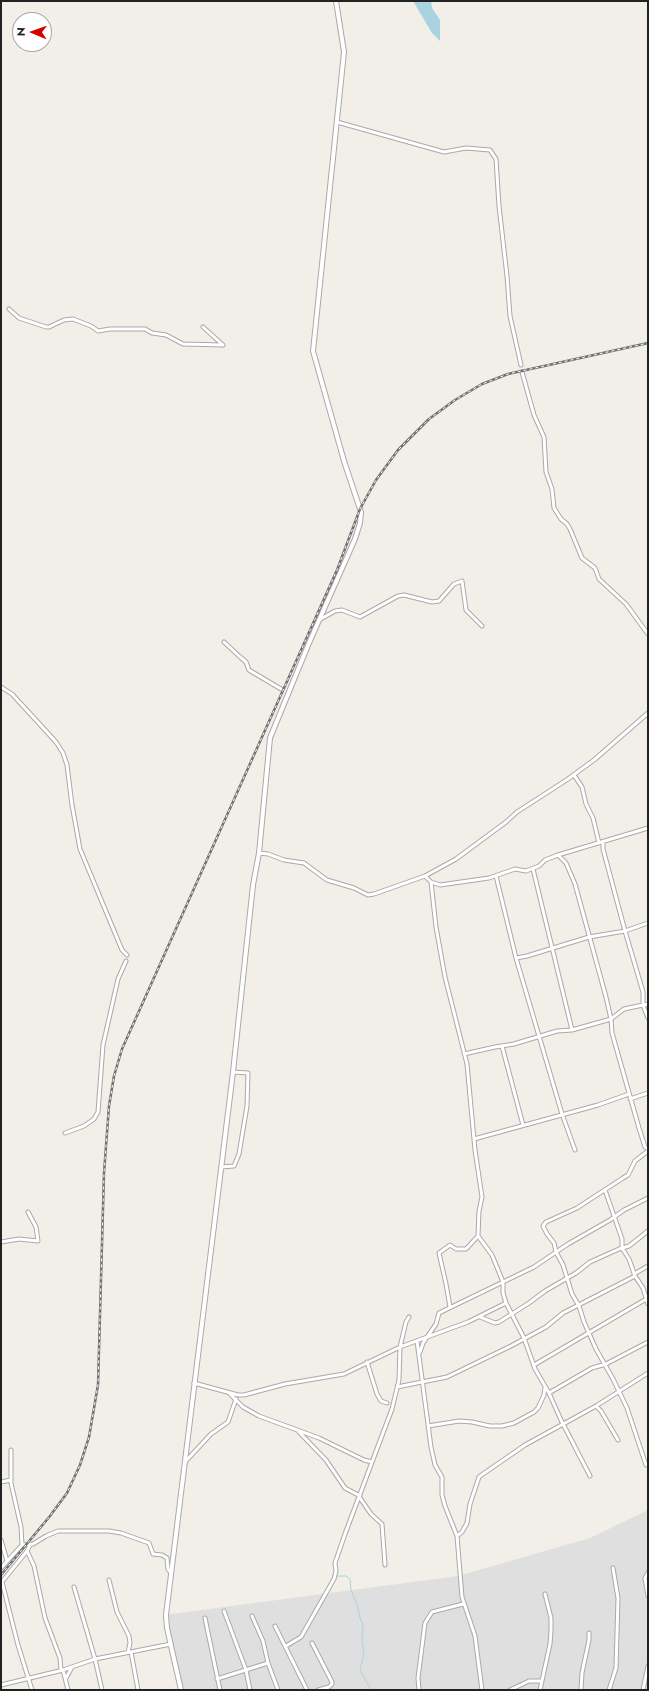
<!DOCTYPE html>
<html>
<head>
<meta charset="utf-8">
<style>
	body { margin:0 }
	#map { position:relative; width:649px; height:1691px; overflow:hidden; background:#f2efe9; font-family:Jost,sans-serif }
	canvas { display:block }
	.frame { position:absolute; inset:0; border:2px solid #222; pointer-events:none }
	.north { position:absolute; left:12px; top:12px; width:40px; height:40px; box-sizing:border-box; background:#fff; border:1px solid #a7a7a7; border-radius:50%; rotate:272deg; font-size:11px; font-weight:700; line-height:16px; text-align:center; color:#222 }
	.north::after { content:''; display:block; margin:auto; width:14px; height:18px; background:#d40000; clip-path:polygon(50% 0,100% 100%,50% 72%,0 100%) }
</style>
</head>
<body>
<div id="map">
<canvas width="649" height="1691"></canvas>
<div class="frame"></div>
<div class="north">N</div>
</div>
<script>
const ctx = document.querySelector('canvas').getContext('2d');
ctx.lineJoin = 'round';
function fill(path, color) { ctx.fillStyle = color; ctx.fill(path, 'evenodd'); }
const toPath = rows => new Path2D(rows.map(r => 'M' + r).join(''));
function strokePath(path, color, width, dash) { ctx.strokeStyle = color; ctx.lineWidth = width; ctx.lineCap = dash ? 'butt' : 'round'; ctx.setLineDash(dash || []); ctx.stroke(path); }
const residential = toPath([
	[648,1510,648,1690,178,1690,164,1615,458,1576,590,1538]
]);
const water = toPath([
	[413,1,431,1,432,8,440,20,440,41,432,33]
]);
const stream = toPath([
	[336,1576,346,1576,350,1579,351,1590,357,1604,360,1618,363,1625,362,1641,364,1653,360,1670,371,1690]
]);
const minor = toPath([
	[337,122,444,152,466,148,490,150,496,159,499,206,507,276,510,316,521,365],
	[9,309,19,318,46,327,49,327,64,320,73,319,91,326,98,331,110,329,145,329,152,333,166,335,183,344,223,345],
	[203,327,223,345],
	[522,372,534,415,544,437,546,472,552,489,554,508,561,519,567,524,570,529,582,558,595,568,599,579,626,604,648,634],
	[319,620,335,611,342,610,360,617,398,596,404,595,432,602,439,601,454,584,462,581,466,610,482,626],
	[224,642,239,656,246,662,249,670,281,689],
	[1,687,12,694,56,742,63,753,67,765,72,805,80,849,122,950,127,955],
	[574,775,582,787,586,804,593,818,599,843],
	[259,853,268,854,284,860,304,863,327,880,354,888,368,895,374,894,425,876,456,859,506,822,517,812,568,779,594,760,648,713],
	[558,855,566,863,575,884,606,997,611,1019,612,1033,639,1128,645,1147,648,1149],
	[533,869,572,1030],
	[425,876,431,882,440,885,489,878,515,869,526,871,539,866,545,860,558,855,648,828],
	[496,876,516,958,562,1114,575,1150],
	[431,882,436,927,445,977,467,1064,475,1150,482,1197,479,1211,478,1236,492,1255,503,1282,503,1293,506,1303,524,1338,535,1369,549,1393,561,1420,590,1476],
	[516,958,527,956,589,937,625,931,648,923],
	[648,1004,643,1005,648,1018],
	[502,1046,523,1125],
	[464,1054,495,1047,514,1044,557,1031,572,1030,611,1019,624,1009,643,1005,643,992,625,931,603,849,603,842],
	[630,1099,648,1093],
	[65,1133,84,1126,94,1119,98,1112,103,1045,118,979,126,961],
	[474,1139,598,1105,629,1094],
	[221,1167,234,1166,239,1154,247,1106,248,1073,233,1072],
	[605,1190,622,1239,622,1248,629,1259,635,1276,643,1288,648,1304],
	[1,1242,19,1239,38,1241,36,1227,28,1212],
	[634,1274,648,1266],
	[450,1307,446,1284,439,1253,450,1245,456,1249,466,1249,478,1236],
	[480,1317,495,1323,499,1322,529,1303,545,1291,576,1273,590,1262,619,1249,629,1246,648,1231],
	[417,1341,431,1447,435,1465,442,1477,442,1495,445,1506,457,1536,462,1597,475,1636,482,1690],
	[420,1352,423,1343,436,1324,439,1313,534,1267,568,1244,610,1220,624,1210,648,1198],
	[367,1362,377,1394,381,1401,387,1403],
	[534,1365,648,1298],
	[194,1383,238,1395,244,1395,285,1384,344,1374,400,1347,468,1322,506,1303],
	[397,1387,447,1377,511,1346,546,1327,563,1313,635,1276],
	[229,1393,243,1407,259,1416,319,1438,364,1460,372,1462],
	[549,1393,592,1368,606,1364,648,1342],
	[596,1406,601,1411,618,1440],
	[428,1426,459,1421,472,1422,490,1426,502,1426,514,1423,534,1412,538,1408,544,1395,545,1387],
	[299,1432,326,1460,345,1488,360,1496],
	[11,1450,11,1483,21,1527,22,1545],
	[185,1462,211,1434,228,1422,236,1399],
	[646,1465,627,1408,613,1379,596,1349,584,1322,579,1306,572,1294,563,1265,556,1252,554,1243,547,1234,543,1226,546,1222,577,1208,623,1178,628,1175,635,1161,648,1151],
	[1,1482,11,1480],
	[360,1498,371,1514,382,1524,385,1565],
	[457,1536,462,1532,467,1523,470,1504,479,1477,483,1474,525,1445,596,1406,648,1373],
	[1,1540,7,1561],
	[27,1551,34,1566,45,1618,60,1658,61,1670],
	[1,1568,22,1545,33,1544,46,1536,58,1531,109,1531,121,1533,149,1543,153,1554,162,1555,167,1558,168,1569,171,1573],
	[648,1573,645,1578,648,1596],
	[109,1580,117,1612,129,1636,130,1643,128,1652],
	[2,1582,18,1645,32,1690],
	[1,1583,27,1551,30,1545],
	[74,1587,95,1659,102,1690],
	[224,1611,246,1670,250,1690],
	[252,1616,263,1641,268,1663,278,1690],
	[205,1618,220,1690],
	[275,1626,307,1690],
	[312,1643,332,1682,332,1684,329,1687,318,1690],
	[286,1646,301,1637,334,1579,336,1571,335,1563,345,1534,392,1409,399,1380,400,1347,406,1322,409,1317],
	[131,1652,138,1690],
	[63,1670,68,1690],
	[66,1678,72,1667],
	[217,1679,268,1663],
	[1,1685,63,1670,95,1659,171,1644],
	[419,1690,418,1678,425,1623,432,1612,463,1604],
	[510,1690,529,1681,542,1681],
	[540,1690,550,1644,551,1631,551,1618,545,1594],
	[581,1690,582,1673,589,1640,589,1633],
	[609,1690,616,1668,618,1598,613,1568],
	[643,1690,648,1666]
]);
const tertiary = toPath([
	[181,1690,167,1628,166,1615,233,1072,253,885,259,853,270,738,309,643,355,539,360,523,361,512,344,461,313,351,344,52,336,1]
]);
const rail = toPath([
	[1,1575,50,1516,67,1493,80,1465,89,1437,98,1385,104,1173,109,1106,114,1076,122,1049,337,570,360,509,376,480,398,450,429,419,455,400,482,384,508,374,648,343]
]);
fill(residential, '#e0dfdf');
fill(water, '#aad3df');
strokePath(stream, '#aad3df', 1);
strokePath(minor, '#a9a9a9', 5);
strokePath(tertiary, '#a9a9a9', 6);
strokePath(minor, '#fff', 3);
strokePath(tertiary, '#fff', 4);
strokePath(rail, '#707070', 2.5);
strokePath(rail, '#fff', 1, [3]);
</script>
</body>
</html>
